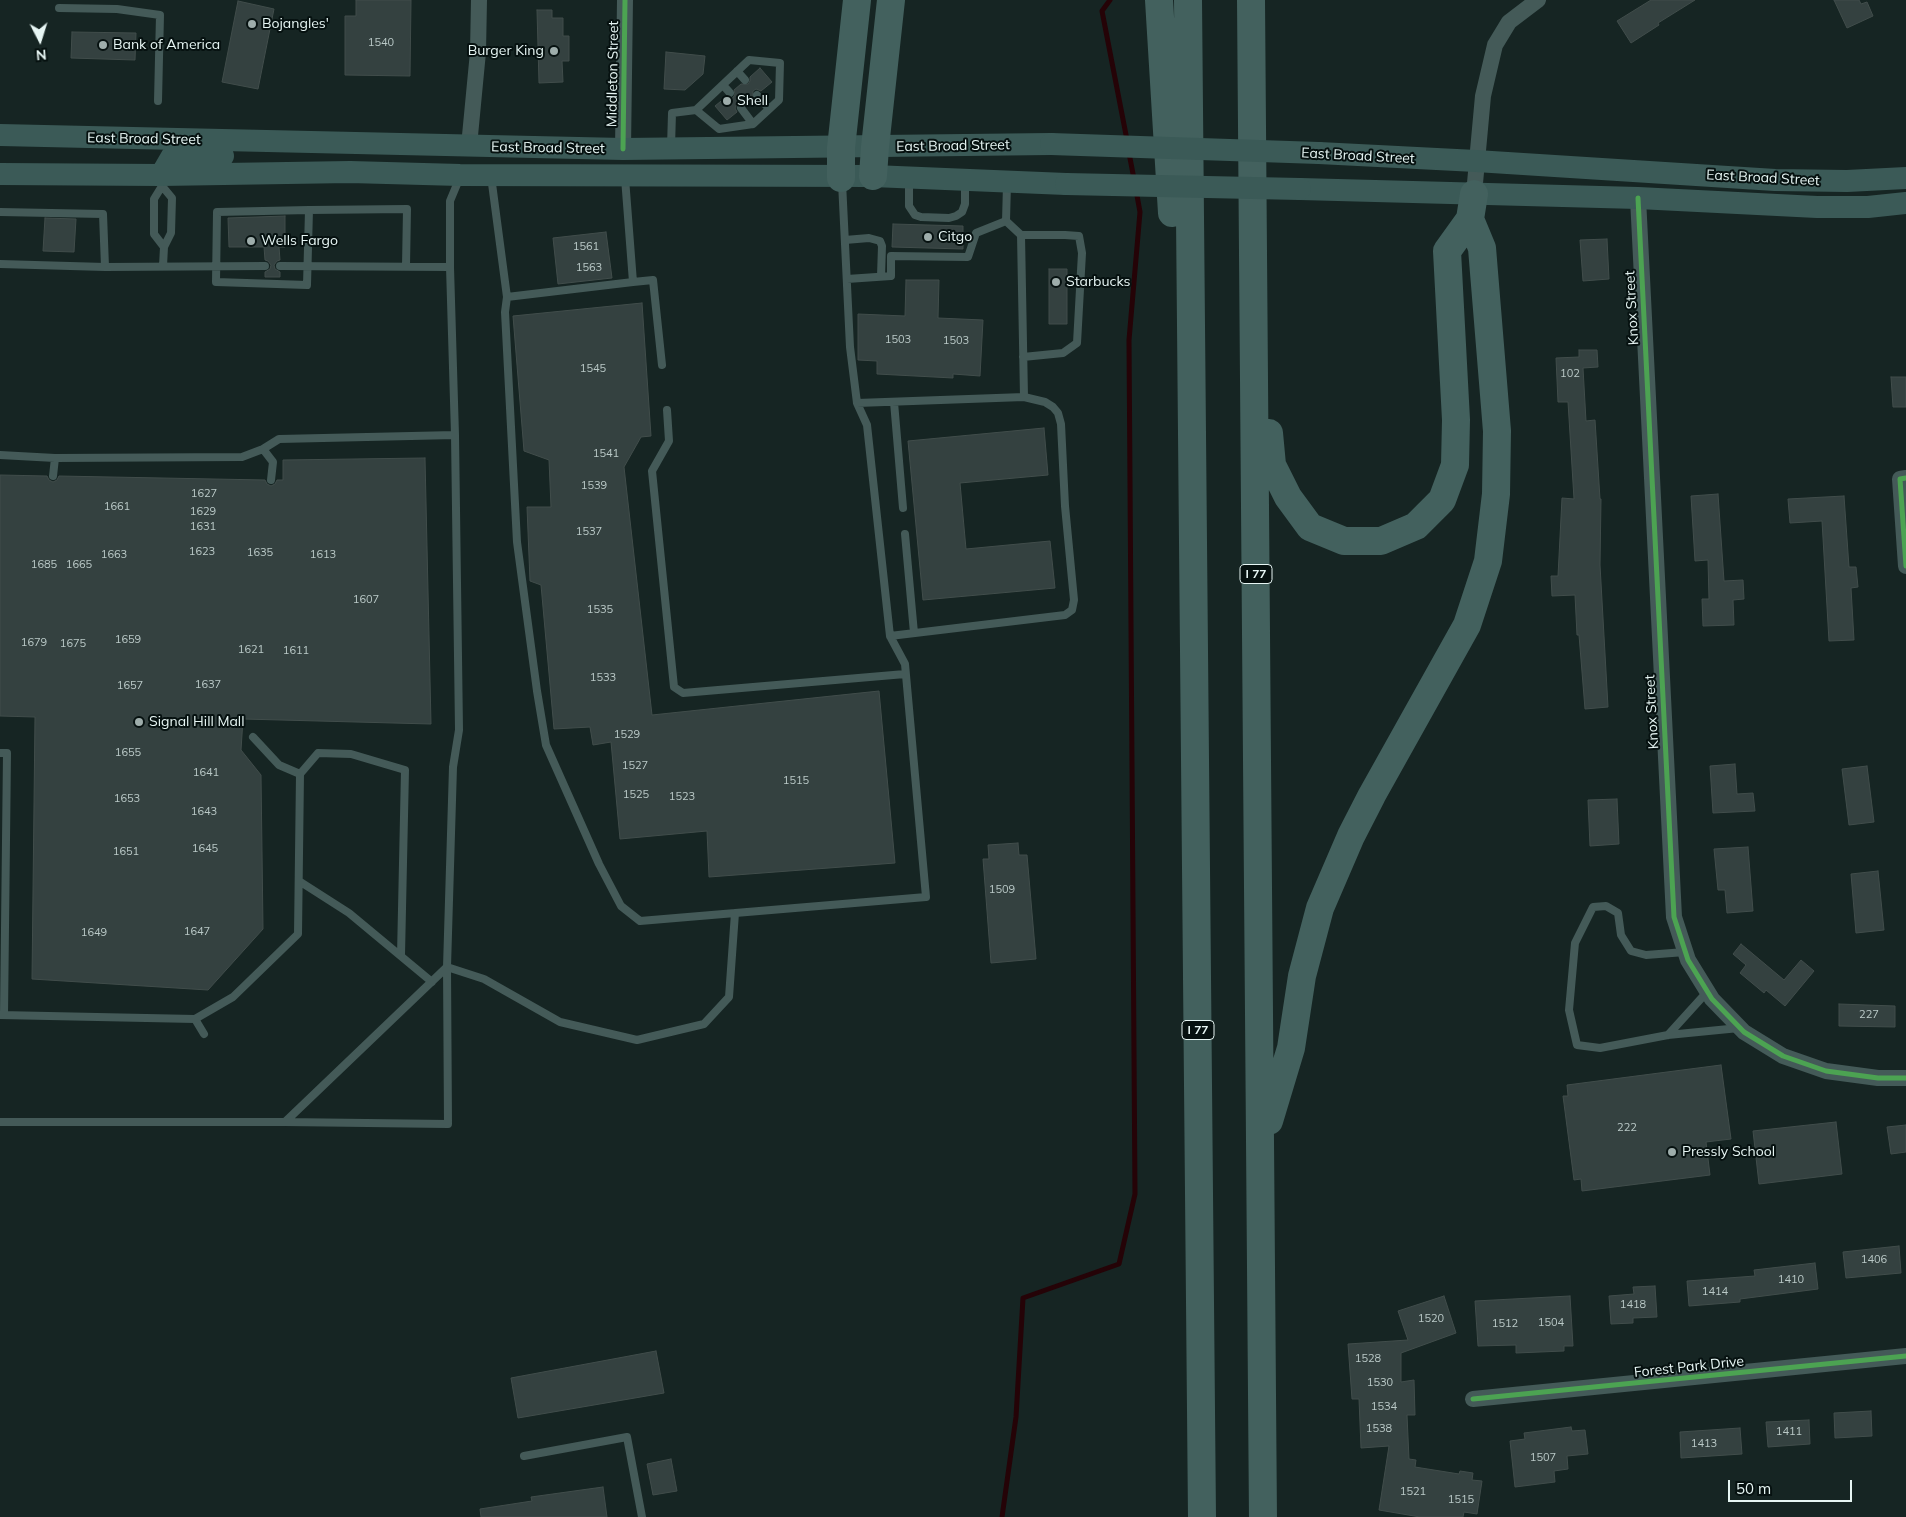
<!DOCTYPE html>
<html>
<head>
<meta charset="utf-8">
<style>
	body { margin:0 }
	#map { position:relative; width:1906px; height:1517px; overflow:hidden; background:#162523; font-family:Mulish,sans-serif }
	canvas { display:block }
	.north { position:absolute; left:15px; top:15px; width:50px; height:50px; -webkit-text-stroke:4px #061110; paint-order:stroke; rotate:175deg; font-size:14px; font-weight:700; line-height:20px; text-align:center; color:#e7f6f4 }
	.north::after { content:''; display:block; margin:auto; width:18px; height:22px; background:#e7f6f4; clip-path:polygon(50% 0,100% 100%,50% 72%,0 100%) }
	.scale { position:absolute; left:1728px; top:1480px; width:124px; height:22px; box-sizing:border-box; border:2px solid #e7f6f4; border-top:0; padding-left:6px; font-size:15px; line-height:18px; white-space:nowrap; color:#e7f6f4; -webkit-text-stroke:4px #061110; paint-order:stroke }
</style>
</head>
<body>
<div id="map">
<canvas width="1906" height="1517"></canvas>
<div class="north">N</div>
<div class="scale">50 m</div>
</div>
<script>
const ctx = document.querySelector('canvas').getContext('2d');
ctx.lineJoin = 'round';
const toPath = rows => new Path2D(rows.map(r => 'M' + r).join(''));
function strokePath(path, color, width, dash) { ctx.strokeStyle = color; ctx.lineWidth = width; ctx.lineCap = dash ? 'butt' : 'round'; ctx.setLineDash(dash || []); ctx.stroke(path); }
function fill(path, color) { ctx.fillStyle = color; ctx.fill(path, 'evenodd'); }
function drawText(font, color, halo, rows, align = 'center') {
  ctx.font = font + ' Mulish,sans-serif'; ctx.lineWidth = 4; ctx.setLineDash([]); ctx.textBaseline = 'middle'; ctx.strokeStyle = halo; ctx.fillStyle = color; for (const [text, x, y, turn = 0] of rows) {
    ctx.save(); ctx.translate(x, y); ctx.rotate((+turn || 0) * Math.PI / 180); ctx.textAlign = isNaN(turn) ? turn : align; if (halo) ctx.strokeText(text, 0, 0); ctx.fillText(text, 0, 0); ctx.restore();
  }
}
const stream = toPath([
	[1110,0,1102,11,1127,140],
	[1129,153,1134,179],
	[1002,1517,1016,1417,1023,1298,1119,1264,1135,1194,1129,340,1140,212,1136,190]
]);
const building = toPath([
	[356,0,411,0,410,76,345,75,345,16,356,16,356,0],
	[1651,0,1695,0,1658,23,1659,25,1631,43,1617,21,1651,0],
	[1834,0,1859,0,1861,4,1867,2,1873,16,1847,28,1834,0],
	[238,1,274,9,258,89,222,82,238,1],
	[537,10,552,10,552,18,563,18,563,36,569,36,569,61,562,61,563,82,539,83,537,10],
	[72,32,136,33,135,60,71,58,72,32],
	[666,52,705,56,703,74,685,90,664,89,666,52],
	[760,68,772,82,761,91,756,89,753,91,753,98,745,104,741,102,737,104,735,108,737,112,727,120,715,106,726,97,729,98,733,98,735,94,734,90,741,84,748,84,750,81,750,77,760,68],
	[285,216,285,247,279,247,280,260,277,261,274,265,275,269,280,272,280,277,265,277,265,272,270,269,271,265,268,261,265,260,264,247,229,247,228,218,285,216],
	[45,218,76,219,74,252,43,251,45,218],
	[893,224,963,226,963,249,892,247,893,224],
	[606,232,612,278,558,284,553,238,606,232],
	[1607,239,1609,279,1583,281,1580,240,1607,239],
	[1049,269,1067,269,1067,324,1049,324,1049,269],
	[906,280,939,280,938,318,983,320,980,376,953,374,953,378,877,374,877,361,858,360,858,314,905,316,906,280],
	[642,303,651,436,641,437,624,467,652,715,879,691,895,863,709,877,707,831,620,839,611,742,593,745,590,727,554,729,541,585,530,581,527,507,551,507,549,460,524,451,513,316,642,303],
	[1579,350,1597,350,1598,367,1583,368,1586,421,1595,420,1600,499,1601,499,1600,565,1608,707,1585,709,1579,635,1577,635,1575,595,1552,596,1551,576,1558,576,1562,498,1574,499,1568,402,1558,402,1556,358,1579,357,1579,350],
	[1891,377,1906,377,1906,407,1893,407,1891,377],
	[1044,428,1048,475,960,483,966,549,1050,541,1055,588,923,600,908,441,1044,428],
	[425,458,431,724,243,719,241,750,261,775,263,929,208,990,32,979,35,717,0,716,0,475,47,476,49,480,53,482,57,480,59,476,265,480,267,484,271,486,275,484,277,480,283,480,283,460,425,458],
	[1718,494,1724,581,1743,580,1744,599,1733,600,1734,625,1703,626,1702,599,1709,599,1708,560,1695,561,1691,496,1718,494],
	[1844,496,1849,567,1856,567,1858,587,1851,588,1854,640,1829,641,1822,521,1790,523,1788,499,1844,496],
	[1735,764,1737,794,1753,793,1755,811,1713,813,1710,766,1735,764],
	[1867,766,1874,822,1849,825,1842,769,1867,766],
	[1617,799,1619,844,1590,846,1588,800,1617,799],
	[1018,843,1019,855,1027,855,1036,959,991,963,983,859,989,859,988,845,1018,843],
	[1748,847,1753,911,1727,913,1725,890,1718,890,1714,849,1748,847],
	[1878,871,1884,930,1856,933,1851,874,1878,871],
	[1741,944,1784,980,1801,960,1814,971,1785,1006,1766,990,1764,993,1740,973,1746,965,1733,954,1741,944],
	[1839,1004,1895,1006,1895,1027,1839,1026,1839,1004],
	[1721,1065,1731,1139,1706,1142,1710,1175,1582,1191,1581,1179,1574,1180,1563,1096,1568,1096,1567,1085,1721,1065],
	[1836,1122,1842,1174,1759,1184,1753,1131,1836,1122],
	[1906,1125,1906,1152,1891,1154,1887,1127,1906,1125],
	[1899,1246,1901,1273,1846,1278,1843,1252,1899,1246],
	[1815,1263,1818,1289,1740,1299,1740,1302,1689,1306,1687,1281,1755,1276,1754,1270,1815,1263],
	[1655,1286,1657,1317,1633,1318,1633,1323,1611,1324,1609,1296,1634,1294,1633,1287,1655,1286],
	[1444,1296,1456,1333,1401,1353,1401,1382,1414,1380,1415,1415,1407,1415,1409,1459,1416,1460,1415,1467,1459,1474,1460,1471,1473,1473,1472,1480,1482,1481,1477,1514,1464,1512,1463,1517,1420,1517,1379,1510,1389,1446,1361,1448,1359,1399,1352,1399,1348,1344,1408,1340,1398,1311,1444,1296],
	[1570,1296,1573,1346,1564,1346,1564,1351,1516,1353,1516,1345,1478,1346,1475,1301,1570,1296],
	[656,1351,664,1393,518,1418,511,1378,656,1351],
	[1871,1411,1872,1436,1835,1438,1834,1413,1871,1411],
	[1809,1420,1810,1444,1768,1447,1766,1422,1809,1420],
	[1571,1427,1572,1431,1585,1430,1588,1454,1567,1456,1568,1469,1554,1471,1555,1482,1515,1487,1510,1441,1525,1439,1524,1433,1571,1427],
	[1740,1428,1742,1454,1681,1458,1680,1432,1740,1428],
	[671,1459,677,1491,653,1495,647,1464,671,1459],
	[603,1487,607,1517,481,1517,480,1509,532,1501,531,1497,603,1487]
]);
const service = toPath([
	[59,8,117,9,160,15,158,101],
	[737,71,745,80],
	[723,85,730,93],
	[757,95,769,109],
	[741,108,753,124],
	[671,147,672,113,696,110,749,60,780,63,779,100,753,124,719,129,696,110],
	[491,176,507,297,505,312,517,542,537,691,546,745,599,864,621,906,640,921,926,897,905,664,890,636,867,425,857,403],
	[161,177,162,186,172,198,171,233,164,247,154,234,154,199,162,186],
	[625,178,633,282,653,280,662,365],
	[909,180,909,206,915,215,921,217,949,218,956,216,962,212,965,204,965,182],
	[842,182,850,347,857,403,1024,397,1021,235,1006,221,1007,184],
	[309,210,217,212,216,282,307,285,309,210,407,209,406,266],
	[0,212,103,214,105,267],
	[1021,235,1065,235,1079,236,1082,253,1077,343,1063,353,1023,357],
	[845,240,869,238,880,241,882,246,881,276],
	[0,264,105,267,265,266],
	[163,266,164,247],
	[280,266,450,267],
	[847,279,891,276,891,256,968,257,976,233,1006,221],
	[507,297,633,282],
	[894,402,903,508],
	[667,410,669,441,652,471,674,687,683,693,905,674],
	[263,449,273,462,271,480],
	[0,455,55,458,242,457,263,449,279,439,455,435],
	[53,476,55,458],
	[905,534,914,633],
	[890,636,1065,615,1072,610,1074,600,1065,506,1061,424,1058,413,1053,407,1045,402,1024,397],
	[253,737,279,765,300,774],
	[0,753,7,753,4,1015],
	[299,881,349,913,432,982],
	[1685,952,1646,955,1631,951,1621,935,1618,913,1606,906,1593,907,1575,943,1569,1010,1577,1045,1600,1048,1668,1035,1739,1028],
	[0,1015,195,1019,233,997,298,934,300,774,318,753,351,754,405,770,401,955],
	[195,1019,204,1034],
	[1668,1035,1707,992],
	[0,1122,285,1122,447,967,484,979,560,1022,637,1040,704,1024,729,997,735,913],
	[285,1122,448,1124,447,967,453,767,459,730,455,435,450,267,450,201,460,177],
	[524,1456,627,1437,642,1517]
]);
const minor = toPath([
	[469,146,478,52,479,0],
	[623,149,625,0],
	[1474,194,1483,96,1495,45,1509,22,1538,0],
	[1638,198,1674,917,1688,960,1712,999,1744,1032,1783,1056,1826,1071,1878,1078,1906,1078],
	[1906,478,1900,479,1906,566],
	[1473,1399,1906,1356]
]);
const secondary = toPath([
	[0,135,623,149,1051,144],
	[1319,153,1476,161,1775,180,1847,181,1906,178],
	[0,174,161,175,350,172,460,175,873,176,1066,184],
	[161,175,172,156,223,156],
	[1300,189,1638,198,1817,207,1868,207,1906,203]
]);
const motorway = toPath([
	[1159,0,1172,213],
	[1188,0,1202,1517],
	[1251,0,1263,1517],
	[873,176,875,147,891,0],
	[841,178,841,148,857,0],
	[1269,433,1272,465,1288,497,1310,527,1344,541,1381,541,1416,526,1442,500,1455,465,1456,420,1447,251,1470,219],
	[1269,1121,1291,1048,1302,976,1320,908,1351,836,1372,795,1467,625,1488,561,1496,494,1497,431,1482,248,1470,219,1474,194]
]);
const secondaryBridge = toPath([
	[1051,144,1319,153],
	[1066,184,1300,189]
]);
const cycleway = toPath([
	[623,149,625,0],
	[1638,198,1674,917,1688,960,1712,999,1744,1032,1783,1056,1826,1071,1878,1078,1906,1078],
	[1906,478,1900,479,1906,566],
	[1473,1399,1906,1356]
]);
const markers = [
	[252,24,5,"#9eadab"],
	[103,45,5,"#9eadab"],
	[554,51,5,"#9eadab"],
	[727,101,5,"#9eadab"],
	[928,237,5,"#9eadab"],
	[251,241,5,"#9eadab"],
	[1056,282,5,"#9eadab"],
	[139,722,5,"#9eadab"],
	[1672,1152,5,"#9eadab"]
];
const numberNames = [
	["1540",381,43],
	["1561",586,247],
	["1563",589,268],
	["1503",898,340],
	["1503",956,341],
	["1545",593,369],
	["102",1570,374],
	["1541",606,454],
	["1539",594,486],
	["1627",204,494],
	["1661",117,507],
	["1629",203,512],
	["1631",203,527],
	["1537",589,532],
	["1623",202,552],
	["1635",260,553],
	["1663",114,555],
	["1613",323,555],
	["1685",44,565],
	["1665",79,565],
	["1607",366,600],
	["1535",600,610],
	["1659",128,640],
	["1679",34,643],
	["1675",73,644],
	["1621",251,650],
	["1611",296,651],
	["1533",603,678],
	["1637",208,685],
	["1657",130,686],
	["1529",627,735],
	["1655",128,753],
	["1527",635,766],
	["1641",206,773],
	["1515",796,781],
	["1525",636,795],
	["1523",682,797],
	["1653",127,799],
	["1643",204,812],
	["1645",205,849],
	["1651",126,852],
	["1509",1002,890],
	["1647",197,932],
	["1649",94,933],
	["227",1869,1015],
	["222",1627,1128],
	["1406",1874,1260],
	["1410",1791,1280],
	["1414",1715,1292],
	["1418",1633,1305],
	["1520",1431,1319],
	["1504",1551,1323],
	["1512",1505,1324],
	["1528",1368,1359],
	["1530",1380,1383],
	["1534",1384,1407],
	["1538",1379,1429],
	["1411",1789,1432],
	["1413",1704,1444],
	["1507",1543,1458],
	["1521",1413,1492],
	["1515",1461,1500]
];
const shields = [
	[1256,574,32],
	[1198,1030,32]
];
const shieldNames = [
	["I 77",1256,574],
	["I 77",1198,1030]
];
const poiNames = [
	["Bojangles'",262,24],
	["Bank of America",113,45],
	["Burger King",544,51,"right"],
	["Shell",737,101],
	["Citgo",938,237],
	["Wells Fargo",261,241],
	["Starbucks",1066,282],
	["Signal Hill Mall",149,722],
	["Pressly School",1682,1152]
];
const streetNames = [
	["Middleton Street",613,74,-89],
	["East Broad Street",144,139,1],
	["East Broad Street",953,146,-1],
	["East Broad Street",548,148,1],
	["East Broad Street",1358,156,3],
	["East Broad Street",1763,178,3],
	["Knox Street",1632,308,-93],
	["Knox Street",1652,712,-93],
	["Forest Park Drive",1689,1367,-6]
];
strokePath(stream, '#250307', 5);
fill(building, '#344140');
strokePath(building, '#414d4b', 1);
strokePath(service, '#445a58', 8);
strokePath(minor, '#445a58', 16);
strokePath(secondary, '#3b5a57', 22);
strokePath(motorway, '#43615e', 28);
strokePath(secondaryBridge, '#3b5a57', 22);
strokePath(cycleway, '#4ca352', 5);
for (const [x, y, r, color] of markers) { const dot = new Path2D(); dot.arc(x, y, r, 0, 2 * Math.PI); ctx.fillStyle = color; ctx.fill(dot); strokePath(dot, '#061110', 2); }
drawText('11px', '#bac9c7', null, numberNames);
for (const [x, y, w] of shields) { const box = new Path2D(); box.roundRect(x - w / 2, y - 9.5, w, 19, 4); ctx.fillStyle = '#061110'; ctx.fill(box); strokePath(box, '#e7f6f4', 1); }
drawText('bold 12px', '#e7f6f4', null, shieldNames);
drawText('14px', '#e7f6f4', '#061110', poiNames, 'left');
drawText('14px', '#e7f6f4', '#061110', streetNames);
</script>
</body>
</html>
